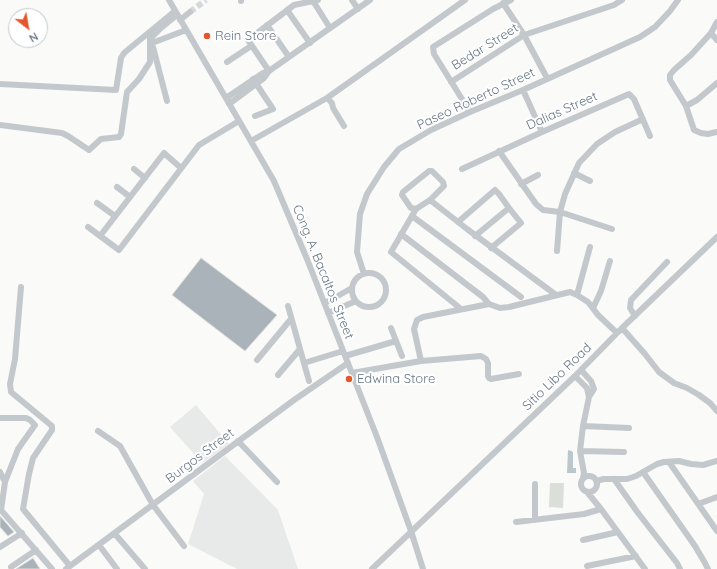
<!DOCTYPE html>
<html>
<head>
<meta charset="utf-8">
<style>
	body { margin:0 }
	#map { position:relative; width:717px; height:569px; overflow:hidden; background:#fafaf8; font-family:Quicksand,sans-serif }
	canvas { display:block }
	.north { position:absolute; left:8px; top:8px; width:40px; height:40px; box-sizing:border-box; background:#fff; border:1px solid #c1c8cd; border-radius:50%; rotate:149deg; font-size:11px; font-weight:700; line-height:16px; text-align:center; color:#657683 }
	.north::after { content:''; display:block; margin:auto; width:14px; height:18px; background:#e4572e; clip-path:polygon(50% 0,100% 100%,50% 72%,0 100%) }
</style>
</head>
<body>
<div id="map">
<canvas width="717" height="569"></canvas>
<div class="north">N</div>
</div>
<script>
const ctx = document.querySelector('canvas').getContext('2d');
ctx.lineJoin = 'round';
function fill(path, color) { ctx.fillStyle = color; ctx.fill(path, 'evenodd'); }
const toPath = rows => new Path2D(rows.map(r => 'M' + r).join(''));
function strokePath(path, color, width, dash) { ctx.strokeStyle = color; ctx.lineWidth = width; ctx.lineCap = dash ? 'butt' : 'round'; ctx.setLineDash(dash || []); ctx.stroke(path); }
function drawText(font, color, halo, rows, align = 'center') {
  ctx.font = font + ' Quicksand,sans-serif'; ctx.lineWidth = 4; ctx.setLineDash([]); ctx.textBaseline = 'middle'; ctx.strokeStyle = halo; ctx.fillStyle = color; for (const [text, x, y, turn = 0] of rows) {
    ctx.save(); ctx.translate(x, y); ctx.rotate((+turn || 0) * Math.PI / 180); ctx.textAlign = isNaN(turn) ? turn : align; if (halo) ctx.strokeText(text, 0, 0); ctx.fillText(text, 0, 0); ctx.restore();
  }
}
const built = toPath([
	[196,405,229,444,202,463,170,427],
	[225,456,278,510,298,569,237,569,188,544,204,494,193,481]
]);
const green = toPath([
	[550,483,564,483,563,508,549,507]
]);
const water = toPath([
	[568,450,572,451,572,452,573,452,573,468,576,468,576,473,567,473]
]);
const building = toPath([
	[201,258,277,315,245,351,172,295,201,258],
	[0,516,14,532,8,536,0,527,0,516],
	[33,558,40,569,16,569,33,558]
]);
const minorTunnel = toPath([
	[190,12,206,0]
]);
const minor = toPath([
	[169,0,274,181,307,259,377,437,411,531,423,569],
	[241,0,241,1],
	[352,0,358,9],
	[313,1,330,28],
	[503,3,524,35,547,78],
	[287,10,310,43],
	[180,20,190,12],
	[717,22,711,33,691,55,674,70,670,75,670,80,686,106,694,130,701,133,708,134,717,132],
	[267,25,289,57],
	[711,33,717,40],
	[150,39,152,43,186,30],
	[153,47,167,101],
	[227,62,251,46],
	[269,71,248,40,294,5,318,0],
	[253,79,273,109,255,116],
	[451,82,524,35,614,5,622,0],
	[0,84,116,90,121,58,124,53,175,11],
	[523,90,542,132],
	[226,98,263,73,269,71],
	[327,98,332,103,333,108,344,126],
	[229,104,264,78,269,71,370,0],
	[686,106,697,100,717,83],
	[470,112,434,54,433,47,493,9,511,0],
	[0,125,62,133,68,136,89,150,101,139,119,137,121,134,127,92,139,79,150,62,150,39,161,28,177,15],
	[251,141,327,98,465,0],
	[499,151,536,204,543,210,560,212,612,229],
	[134,169,145,178],
	[462,169,542,132,629,94,634,99,650,136],
	[574,173,590,181],
	[521,184,538,175],
	[117,187,130,197],
	[430,200,467,229,556,295],
	[97,203,115,216],
	[416,209,411,208,402,195,403,192,429,171,432,171,443,182,444,186,430,200,416,209,391,252,461,309],
	[412,216,521,297],
	[458,222,495,190,499,194,509,208],
	[88,227,119,250,199,145,239,121],
	[401,234,483,297,489,304],
	[100,236,164,153,181,168],
	[475,236,509,208,521,223,491,248],
	[557,251,560,212,565,194,579,163,597,144,615,132,643,119],
	'352 290a17 17 0 1 1 34 0a17 17 0 1 1-34 0Z',
	[364,274,357,252,360,214,367,194,384,167,399,149,431,130,470,112,523,90,640,37,655,27,670,11,678,0],
	[21,287,15,359,10,384,11,392,52,426,52,430,33,458,29,474,23,509,70,566],
	[577,295,590,247],
	[325,303,352,288],
	[288,306,309,381],
	[593,308,601,291,610,261],
	[328,313,356,301],
	[635,316,630,308,631,300,667,262],
	[391,328,402,356],
	[622,328,645,354,659,372,674,383,687,388,699,395,710,403,717,411],
	[345,356,396,341],
	[257,360,291,319],
	[421,361,414,329,417,320,423,317,489,304,500,308,509,307,570,292,577,295,588,302,598,315,617,333],
	[304,363,343,351],
	[581,370,591,381,594,389,589,397,583,426,580,451,584,473,583,478],
	[352,373,421,361,481,356,486,359,488,363,488,376,489,378,491,379,519,374],
	[278,375,300,349],
	[575,376,587,388,589,397],
	[0,418,26,418,30,420,35,425,18,449,5,482,1,510],
	[583,426,629,428],
	[98,431,120,446,153,505,184,546],
	[238,441,277,482],
	[580,451,624,452],
	[669,462,717,531],
	[0,472,5,482],
	[643,472,695,546,705,563,708,569],
	'581 484a8 8 0 1 1 16 0a8 8 0 1 1-16 0Z',
	[614,479,638,513,677,563,680,569],
	[596,481,604,479,627,479,636,476,657,464,664,462,679,461,691,464,703,465,717,461],
	[587,492,601,509,645,569],
	[698,504,717,497],
	[0,509,52,569],
	[535,520,535,484],
	[516,522,584,514,601,509],
	[115,534,145,569],
	[583,540,618,532],
	[99,545,117,569],
	[0,547,22,533],
	[587,566,636,556],
	[11,567,36,550],
	[66,569,294,400,348,363],
	[372,569,575,376,622,328,717,237]
]);
const markers = [
	[207,36,4,"#e4572e"],
	[349,379,4,"#e4572e"]
];
const poiNames = [
	["Rein Store",215,36],
	["Edwina Store",357,379]
];
const streetNames = [
	["Bedar Street",485,47,-32],
	["Paseo Roberto Street",476,99,-25],
	["Dalias Street",562,111,-24],
	["Cong. A. Bacaltos Street",323,272,68],
	["Sitio Libo Road",557,377,-44],
	["Burgos Street",200,456,-37]
];
fill(built, '#e8e9e9');
fill(green, '#dadfd7');
fill(water, '#bbc7cb');
fill(building, '#aab3b9');
strokePath(building, '#dcdcda', 1);
strokePath(minorTunnel, '#d5d9db', 6, [6, 3]);
strokePath(minor, '#c3c8cc', 6);
for (const [x, y, r, color] of markers) { const dot = new Path2D(); dot.arc(x, y, r, 0, 2 * Math.PI); ctx.fillStyle = color; ctx.fill(dot); strokePath(dot, '#fff', 1.5); }
drawText('13px', '#657683', '#fff', poiNames, 'left');
drawText('13px', '#657683', '#fff', streetNames);
</script>
</body>
</html>
